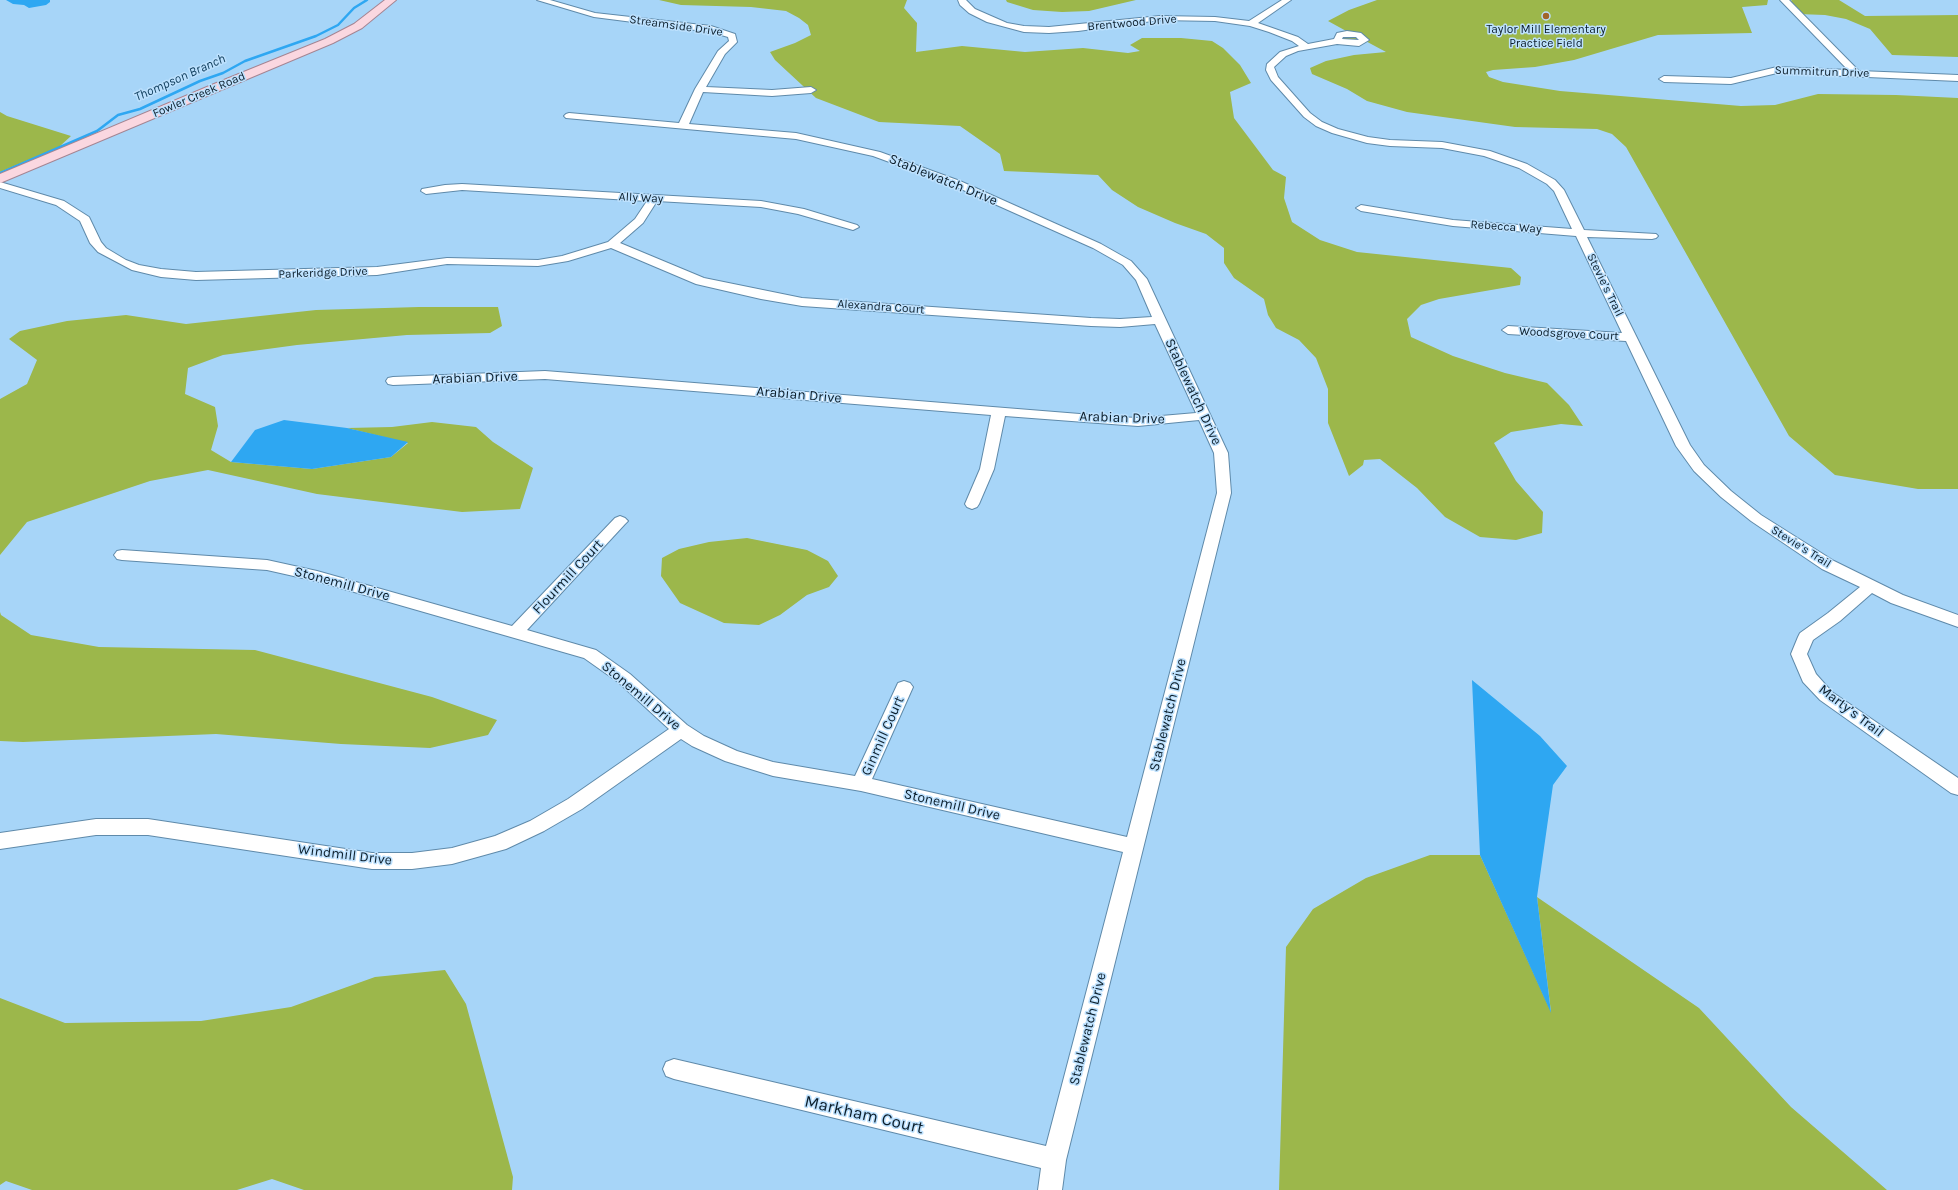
<!DOCTYPE html>
<html>
<head>
<meta charset="utf-8">
<style>
	body { margin:0 }
	canvas { display:block; background:#a7d5f8 }
</style>
</head>
<body>
<canvas width="1958" height="1190"></canvas>
<script>
const ctx = document.querySelector('canvas').getContext('2d');
ctx.lineJoin = 'round';
function fill(path, color) { ctx.fillStyle = color; ctx.fill(path, 'evenodd'); }
const toPath = rows => new Path2D(rows.map(r => 'M' + r).join(''));
function strokePath(path, color, width, dash) { ctx.strokeStyle = color; ctx.lineWidth = width; ctx.lineCap = dash ? 'butt' : 'round'; ctx.setLineDash(dash || []); ctx.stroke(path); }
function drawText(font, color, halo, rows, align = 'center') {
  ctx.font = font + ' Karla,sans-serif'; ctx.lineWidth = 3; ctx.setLineDash([]); ctx.textBaseline = 'middle'; ctx.strokeStyle = halo; ctx.fillStyle = color; for (const [text, x, y, turn = 0] of rows) {
    ctx.save(); ctx.translate(x, y); ctx.rotate((+turn || 0) * Math.PI / 180); ctx.textAlign = isNaN(turn) ? turn : align; if (halo) ctx.strokeText(text, 0, 0); ctx.fillText(text, 0, 0); ctx.restore();
  }
}
const green = toPath([
	[659,0,907,0,904,8,917,23,916,52,962,46,1025,52,1083,48,1128,53,1140,51,1130,45,1142,38,1181,38,1212,41,1223,48,1240,65,1251,83,1230,92,1234,118,1273,170,1286,177,1284,198,1292,222,1320,240,1357,252,1511,268,1521,277,1520,285,1439,299,1421,305,1407,319,1411,337,1453,356,1505,373,1547,383,1569,405,1583,426,1561,424,1511,432,1494,443,1516,481,1543,512,1542,533,1516,540,1480,537,1445,517,1417,488,1380,459,1364,460,1363,465,1349,476,1328,423,1328,389,1316,358,1299,340,1276,328,1268,315,1264,299,1234,278,1224,263,1224,248,1206,234,1175,223,1138,207,1112,190,1098,175,1004,171,1000,154,960,126,879,122,816,98,775,60,770,52,795,43,811,35,808,25,799,18,786,11,751,7,681,5],
	[1006,0,1136,0,1089,11,1062,12,1033,10,1007,2],
	[1377,0,1768,0,1767,5,1742,7,1752,33,1658,35,1574,60,1535,67,1493,70,1486,72,1489,77,1503,82,1560,91,1741,106,1775,105,1818,94,1896,95,1958,98,1958,489,1918,489,1835,475,1789,436,1626,147,1612,134,1597,129,1515,127,1407,112,1367,101,1347,89,1312,74,1310,68,1326,61,1354,55,1386,52,1360,38,1358,40,1342,40,1347,36,1357,37,1328,21,1349,10],
	[1792,0,1839,0,1865,16,1958,15,1958,57,1892,55,1870,29,1846,19,1825,15,1798,14,1788,3],
	[0,112,7,116,71,136,59,147,0,172],
	[419,307,498,307,502,326,490,333,407,335,297,345,223,355,188,368,185,394,215,407,218,426,211,450,231,462,312,469,391,457,408,443,347,428,392,427,432,422,476,427,493,442,533,468,520,509,462,512,317,494,208,470,150,481,27,522,0,555,0,399,27,384,37,360,9,339,20,331,67,321,126,315,186,324,316,310],
	[747,538,807,550,828,561,838,576,829,587,807,595,780,615,759,625,724,623,680,603,661,576,662,558,679,549,709,542],
	[0,612,1,615,31,635,99,647,255,650,432,697,497,720,488,735,430,748,341,744,216,734,23,742,0,741],
	[1430,855,1480,855,1551,1012,1537,897,1699,1008,1791,1107,1887,1190,1279,1190,1286,947,1313,909,1366,878],
	[445,970,466,1004,513,1177,512,1190,304,1190,272,1179,237,1190,32,1190,6,1181,0,1185,0,998,65,1023,201,1021,291,1007,375,977]
]);
const water = toPath([
	[6,0,50,0,50,2,46,5,29,8,24,5,13,4],
	[284,420,347,428,408,442,391,457,312,469,231,462,255,430],
	[1472,680,1540,736,1567,766,1553,785,1537,897,1551,1013,1480,855]
]);
const stream = toPath([
	[0,173,97,131,118,115,140,109,200,81,223,73,245,61,316,36,338,25,354,8,367,0]
]);
const minor = toPath([
	[537,0,550,0,595,13,711,26,735,34,737,42,725,54,706,87,772,90,811,87,816,90,811,93,772,96,703,92,689,124,796,133,880,152,960,181,1101,244,1131,261,1147,279,1228,453,1231,493,1066,1160,1062,1190,1038,1190,1041,1168,674,1079,666,1076,663,1069,666,1062,674,1059,1046,1146,1123,852,861,791,773,776,725,761,692,746,681,739,582,809,544,831,506,849,452,864,412,869,372,869,148,835,96,835,0,849,0,833,96,819,148,819,372,853,412,853,452,848,495,836,530,821,568,799,669,729,618,682,584,658,316,581,267,570,122,560,117,559,114,555,117,551,122,550,267,560,317,571,512,626,615,518,620,516,625,518,628,521,625,524,527,630,596,650,630,674,687,725,704,736,737,751,773,762,855,776,898,683,904,681,910,683,913,687,872,779,1127,837,1217,493,1214,453,1199,420,1138,426,1005,416,994,469,979,504,977,507,972,509,967,507,965,504,980,469,991,415,545,379,393,385,388,384,386,381,388,378,393,377,545,371,1117,417,1138,418,1196,413,1155,324,1120,327,1091,326,802,306,761,299,696,284,611,248,568,261,538,266,447,264,377,275,196,280,161,277,132,270,98,252,90,243,80,221,56,205,0,188,0,182,64,201,89,217,101,242,106,248,126,260,139,265,161,269,196,272,377,267,447,258,538,260,562,256,608,242,635,219,647,201,462,190,426,194,421,191,422,189,445,185,462,184,761,201,804,209,857,225,859,227,853,230,798,214,761,207,657,201,643,223,620,243,704,278,802,298,1091,318,1120,319,1152,317,1136,280,1123,265,1093,248,952,185,873,156,796,139,566,118,564,116,566,114,569,113,679,123,695,89,718,51,729,41,728,37,711,32,594,17,537,0],
	[958,0,966,0,975,9,1007,23,1024,26,1049,27,1160,16,1215,17,1249,21,1282,0,1291,0,1258,23,1298,37,1308,44,1334,39,1337,33,1347,31,1361,33,1369,40,1359,46,1337,44,1298,51,1286,56,1274,67,1278,77,1310,113,1322,122,1338,129,1368,137,1390,140,1442,142,1490,151,1527,164,1555,180,1564,190,1584,230,1656,234,1658,236,1656,238,1652,239,1587,237,1690,445,1704,465,1731,491,1761,515,1834,561,1903,595,1958,615,1958,627,1891,603,1872,593,1840,621,1813,640,1807,654,1816,674,1832,692,1958,778,1958,795,1951,793,1820,700,1803,682,1791,654,1798,637,1800,633,1828,613,1860,587,1822,569,1751,521,1721,497,1694,471,1676,446,1626,341,1508,334,1502,330,1508,326,1622,333,1576,236,1453,226,1361,211,1356,208,1361,205,1453,220,1572,229,1554,191,1547,184,1519,168,1484,156,1442,148,1390,146,1367,143,1332,133,1316,126,1304,117,1271,80,1266,70,1267,64,1280,52,1299,46,1292,41,1269,32,1250,26,1215,21,1160,20,1078,31,1049,33,1024,32,987,22,969,13,960,5,958,0],
	[1343,37,1356,37,1359,40,1342,39,1343,37],
	[1780,0,1789,0,1859,71,1958,75,1958,81,1777,73,1731,84,1664,82,1659,79,1664,76,1731,78,1777,67,1848,70,1780,0]
]);
const major = toPath([
	[385,0,396,0,362,28,333,43,0,183,0,174,214,84,325,39,354,24,385,0]
]);
const markers = [
	[1546,16,4,"#a26529"]
];
const farStreetnames = [
	["Brentwood Drive",1132,23,-5],
	["Streamside Drive",676,26,8],
	["Summitrun Drive",1822,72,2],
	["Fowler Creek Road",199,95,-23],
	["Ally Way",641,198,3],
	["Rebecca Way",1506,227,4],
	["Parkeridge Drive",323,273,-2],
	["Stevie’s Trail",1605,285,64],
	["Alexandra Court",881,307,4],
	["Woodsgrove Court",1569,334,3],
	["Stevie’s Trail",1801,547,32]
];
const farPoinames = [
	["Taylor Mill Elementary",1546,30],
	["Practice Field",1546,44]
];
const farWaternames = [
	["Thompson Branch",180,78,-24]
];
const streetNames = [
	["Stablewatch Drive",943,180,22],
	["Arabian Drive",475,378,-2],
	["Stablewatch Drive",1193,392,65],
	["Arabian Drive",799,395,5],
	["Arabian Drive",1122,418,2],
	["Flourmill Court",568,577,-47],
	["Stonemill Drive",342,584,15],
	["Stonemill Drive",641,696,40],
	["Marty’s Trail",1851,711,37],
	["Stablewatch Drive",1168,715,-76],
	["Ginmill Court",883,736,-66],
	["Stonemill Drive",952,805,13],
	["Windmill Drive",345,855,7],
	["Stablewatch Drive",1088,1029,-76]
];
const nearStreetnames = [
	["Markham Court",864,1115,13]
];
fill(green, '#9cb74b');
fill(water, '#2ea7f2');
strokePath(stream, '#2ea7f2', 2.5);
strokePath(minor, '#5f8aaa', 2);
strokePath(major, '#a48593', 2);
fill(minor, '#fff');
fill(major, '#fad7e0');
for (const [x, y, r, color] of markers) { const dot = new Path2D(); dot.arc(x, y, r, 0, 2 * Math.PI); ctx.fillStyle = color; ctx.fill(dot); strokePath(dot, '#bde1fe', 1.5); }
drawText('12px', '#0c1e2b', '#bde1fe', farStreetnames);
drawText('12px', '#0c1e2b', '#bde1fe', farPoinames);
drawText('italic 13px', '#12405f', '#bde1fe', farWaternames);
drawText('14px', '#0c1e2b', '#bde1fe', streetNames);
drawText('17px', '#0c1e2b', '#bde1fe', nearStreetnames);
</script>
</body>
</html>
